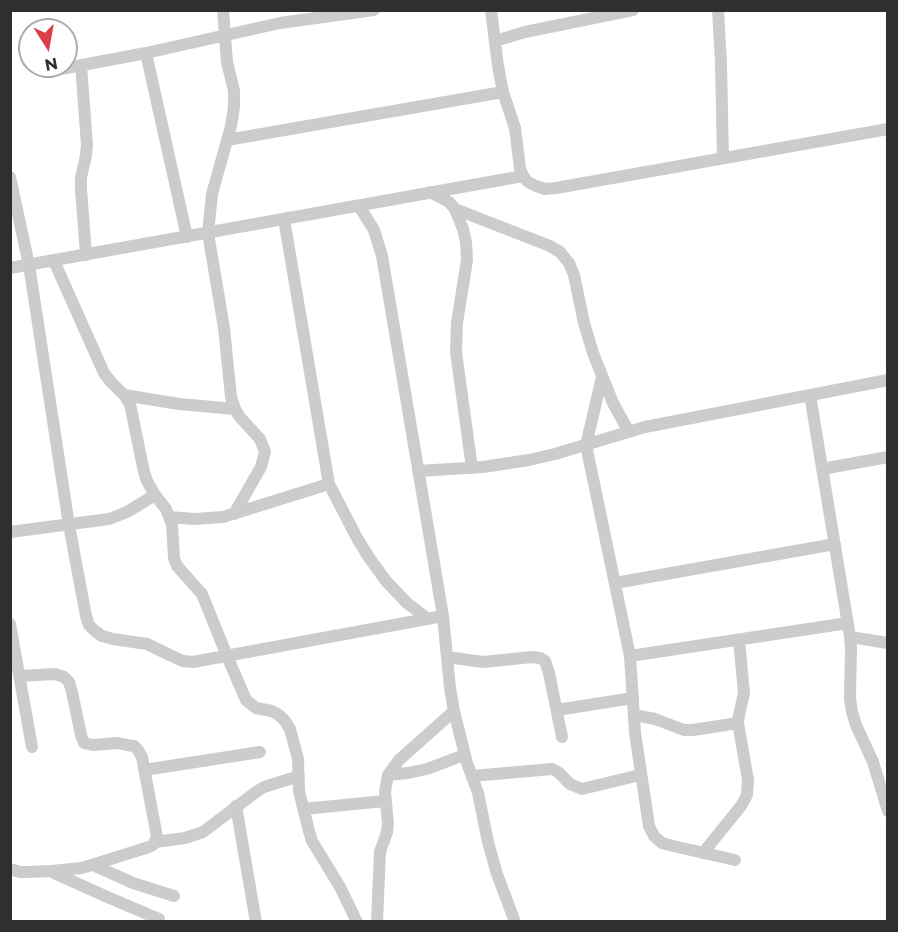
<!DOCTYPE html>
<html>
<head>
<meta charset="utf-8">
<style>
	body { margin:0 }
	#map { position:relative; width:898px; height:932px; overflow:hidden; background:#fff; font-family:Montserrat,sans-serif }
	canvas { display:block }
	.frame { position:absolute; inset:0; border:12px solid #2f2f2f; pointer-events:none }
	.north { position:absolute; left:18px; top:18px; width:60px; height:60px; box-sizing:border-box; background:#fff; border:2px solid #acacac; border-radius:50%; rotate:169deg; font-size:16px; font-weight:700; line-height:24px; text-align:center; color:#2f2f2f }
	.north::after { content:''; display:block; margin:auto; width:21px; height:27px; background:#da3e46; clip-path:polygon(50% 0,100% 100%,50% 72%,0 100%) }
</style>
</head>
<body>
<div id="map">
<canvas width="898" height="932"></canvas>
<div class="frame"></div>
<div class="north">N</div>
</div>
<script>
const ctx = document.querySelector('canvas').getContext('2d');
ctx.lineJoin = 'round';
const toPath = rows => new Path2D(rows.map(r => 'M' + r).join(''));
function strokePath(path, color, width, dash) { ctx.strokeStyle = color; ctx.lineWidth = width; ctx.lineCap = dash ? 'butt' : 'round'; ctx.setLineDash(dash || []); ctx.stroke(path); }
const street = toPath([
	[223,10,227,62,234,91,234,107,231,126,212,194,208,233,224,328,231,397,235,409,239,416,260,439,265,452,261,467,234,514],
	[491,10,498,66,503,92,515,128,520,168,523,176,528,182,536,186,545,189,556,188,888,129],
	[718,10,721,63,723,158],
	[495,41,525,32,633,10],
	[146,53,187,237],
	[81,65,87,145,86,155,81,178,81,189,86,255],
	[45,72,146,53,280,23,374,10],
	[227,140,503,92],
	[10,177,29,265,69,525,86,616,89,625,95,631,102,636,113,639,147,644,174,657,183,661,193,662,443,616],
	[430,192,449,202,455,209,463,229,466,242,467,260,457,323,456,352,472,468],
	[359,206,374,230,382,256,443,616,450,688,454,711,467,763,478,793,488,842,497,874,515,922],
	[455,209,550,246,560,252,569,263,574,275,584,323,593,353,613,403,629,432],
	[284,219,329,484,357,538,368,556,386,581,407,603,428,619],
	[54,261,104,373,111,382,124,395,130,404,144,472,147,481,155,495,166,509,172,525,174,558,177,566,202,594,227,656,246,700,256,708,272,711,279,715,285,721,290,729,298,759,299,791,309,831,312,841,340,887,357,922],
	[10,268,523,176],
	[602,377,586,445,630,656,635,733,649,826,654,836,662,843,673,846,735,860],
	[124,395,179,404,235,409],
	[810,395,850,637,851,648,850,699,852,712,856,725,873,762,888,811],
	[822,469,888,457],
	[418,471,483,467,529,460,555,454,645,427,888,380],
	[169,517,195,519,223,517,329,484],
	[10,532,109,519,127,512,155,495],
	[615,583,835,544],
	[10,624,32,747],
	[850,637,888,643],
	[630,656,848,623],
	[447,657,483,662,532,657,540,658,545,661,549,673,562,737],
	[557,710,633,698],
	[634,715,655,719,684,730,693,730,738,723],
	[144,770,260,752],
	[388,775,408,773,427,769,464,755],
	[472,776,552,769,558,772,570,784,582,789,640,775],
	[236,806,256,922],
	[303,809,385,801],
	[155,842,185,838,203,832,256,792,264,787,299,776],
	[703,853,741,806,747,795,748,780,738,723,739,715,744,693,739,640],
	[93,865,133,883,174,896],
	[10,869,20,872,29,872,51,871,82,868,149,847,153,845,157,837,142,757,138,750,134,746,127,745,118,743,93,745,84,743,81,735,72,692,69,682,64,677,55,674,20,676],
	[52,872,105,896,159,919],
	[377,922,380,852,387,832,388,824,385,792,388,775,399,760,454,711]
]);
strokePath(street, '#ccc', 12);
</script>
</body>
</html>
